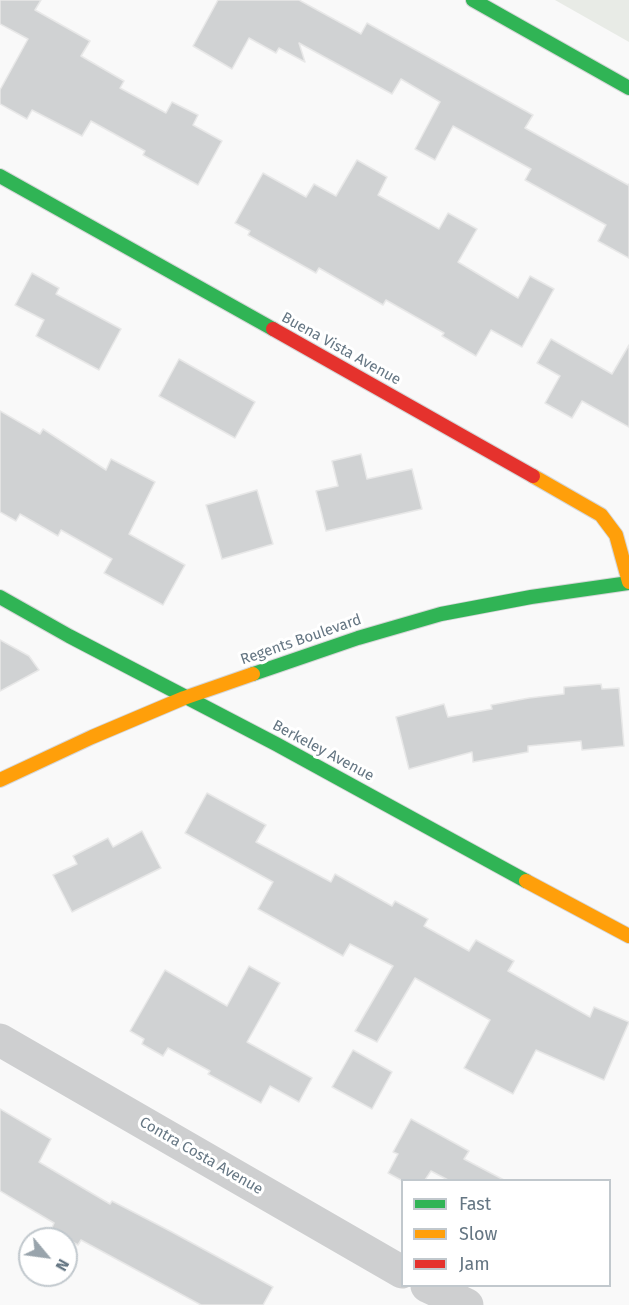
<!DOCTYPE html>
<html>
<head>
<meta charset="utf-8">
<style>
	body { margin:0 }
	#map { position:relative; width:629px; height:1305px; overflow:hidden; background:#f9f9f9; font-family:"Fira Sans",sans-serif }
	canvas { display:block }
	.legend { position:absolute; left:401px; top:1179px; width:210px; height:108px; box-sizing:border-box; background:#fff; border:2px solid #c1c8cd; margin:0; padding:8px 10px; list-style:none; font-size:18px; color:#657683 }
	.legend li { display:flex; align-items:center; gap:12px; height:30px }
	.legend b { width:30px; border:2px solid #c1c8cd }
	.north { position:absolute; left:18px; top:1227px; width:60px; height:60px; box-sizing:border-box; background:#fff; border:2px solid #c1c8cd; border-radius:50%; rotate:119deg; font-size:16px; font-weight:700; line-height:24px; text-align:center; color:#657683 }
	.north::after { content:''; display:block; margin:auto; width:21px; height:27px; background:#99a4ac; clip-path:polygon(50% 0,100% 100%,50% 72%,0 100%) }
</style>
</head>
<body>
<div id="map">
<canvas width="629" height="1305"></canvas>
<ul class="legend">
<li><b style="height:8px;background:#30b455"></b>Fast</li>
<li><b style="height:8px;background:#ff9f0a"></b>Slow</li>
<li><b style="height:8px;background:#e5322d"></b>Jam</li>
</ul>
<div class="north">N</div>
</div>
<script>
const ctx = document.querySelector('canvas').getContext('2d');
ctx.lineJoin = 'round';
function fill(path, color) { ctx.fillStyle = color; ctx.fill(path, 'evenodd'); }
const toPath = rows => new Path2D(rows.map(r => 'M' + r).join(''));
function strokePath(path, color, width, dash) { ctx.strokeStyle = color; ctx.lineWidth = width; ctx.lineCap = dash ? 'butt' : 'round'; ctx.setLineDash(dash || []); ctx.stroke(path); }
function drawText(font, color, halo, rows, align = 'center') {
  ctx.font = font + ' "Fira Sans",sans-serif'; ctx.lineWidth = 6; ctx.setLineDash([]); ctx.textBaseline = 'middle'; ctx.strokeStyle = halo; ctx.fillStyle = color; for (const [text, x, y, turn = 0] of rows) {
    ctx.save(); ctx.translate(x, y); ctx.rotate((+turn || 0) * Math.PI / 180); ctx.textAlign = isNaN(turn) ? turn : align; if (halo) ctx.strokeText(text, 0, 0); ctx.fillText(text, 0, 0); ctx.restore();
  }
}
const green = toPath([
	[555,0,629,0,629,42]
]);
const building = toPath([
	[0,0,41,0,35,10,90,41,81,56,124,81,120,88,166,113,172,102,198,115,193,125,222,141,198,185,143,155,145,151,91,121,82,136,32,110,27,119,0,104,0,90,28,39,0,24,0,0],
	[218,0,299,0,361,34,367,23,533,115,525,128,628,185,629,184,629,258,598,241,606,225,525,180,531,169,453,126,435,160,415,149,440,102,401,79,392,94,299,43,305,62,279,48,276,53,249,38,232,69,193,46,218,0],
	[357,160,387,177,378,195,439,229,448,213,477,229,458,262,518,298,530,276,554,289,522,347,491,330,476,356,442,336,444,333,386,300,383,305,319,268,316,273,248,235,250,231,235,223,263,173,306,197,314,184,336,196,357,160],
	[32,273,59,288,56,294,121,329,99,370,36,336,44,320,15,305,32,273],
	[551,339,612,374,629,345,629,427,582,401,572,418,545,403,560,376,537,363,551,339],
	[179,359,255,402,235,438,159,396,179,359],
	[0,411,40,434,43,429,106,470,111,459,155,482,129,534,185,565,163,605,104,573,112,559,61,530,58,536,20,514,16,521,0,512,0,411],
	[361,454,367,479,412,469,422,509,326,531,316,491,338,486,332,461,361,454],
	[257,490,273,544,222,559,206,505,257,490],
	[0,640,29,656,39,670,0,691,0,640],
	[601,684,602,689,619,688,624,746,582,750,581,741,528,746,528,752,473,762,472,752,409,769,396,717,444,704,448,717,492,709,491,705,529,698,564,694,564,687,601,684],
	[207,793,266,825,256,842,331,882,335,874,392,906,395,901,428,919,424,926,469,951,476,940,514,961,508,971,590,1017,594,1007,629,1022,604,1080,536,1050,513,1094,464,1068,490,1020,415,978,377,1042,355,1031,393,966,350,944,343,956,258,909,273,882,185,833,207,793],
	[142,831,161,868,72,912,53,875,77,864,73,856,108,838,113,847,142,831],
	[249,966,280,983,247,1042,312,1078,299,1102,270,1086,261,1103,208,1074,210,1071,168,1048,163,1056,142,1044,144,1039,130,1031,165,970,227,1006,249,966],
	[353,1050,392,1072,372,1109,332,1087,353,1050],
	[0,1109,51,1139,39,1162,110,1204,112,1201,170,1231,273,1287,263,1305,201,1305,81,1240,78,1245,51,1230,54,1223,0,1191,0,1109],
	[411,1119,469,1151,464,1159,504,1180,448,1180,431,1171,425,1180,401,1180,388,1173,398,1154,393,1152,411,1119]
]);
const street = toPath([
	[0,1040,402,1272],
	[427,1286,467,1305]
]);
const fast = toPath([
	[473,0,629,88],
	[0,176,273,329],
	[0,597,69,636,276,744,526,881],
	[253,674,358,638,441,614,531,597,629,583]
]);
const slow = toPath([
	[533,476,601,515,616,535,629,582],
	[0,780,92,737,184,698,253,674],
	[526,881,629,936]
]);
const jam = toPath([
	[273,329,533,476]
]);
const streetNames = [
	["Buena Vista Avenue",341,349,29],
	["Regents Boulevard",301,640,-19],
	["Berkeley Avenue",323,751,28],
	["Contra Costa Avenue",201,1156,30]
];
fill(green, '#e8ebe6');
fill(building, '#d0d2d3');
strokePath(building, '#e8e8e8', 1.5);
strokePath(fast, '#d5d6d7', 16);
strokePath(slow, '#d5d6d7', 16);
strokePath(jam, '#d5d6d7', 16);
strokePath(street, '#cecfd0', 33);
strokePath(fast, '#30b455', 14);
strokePath(slow, '#ff9f0a', 14);
strokePath(jam, '#e5322d', 14);
drawText('15px', '#657683', '#fff', streetNames);
</script>
</body>
</html>
